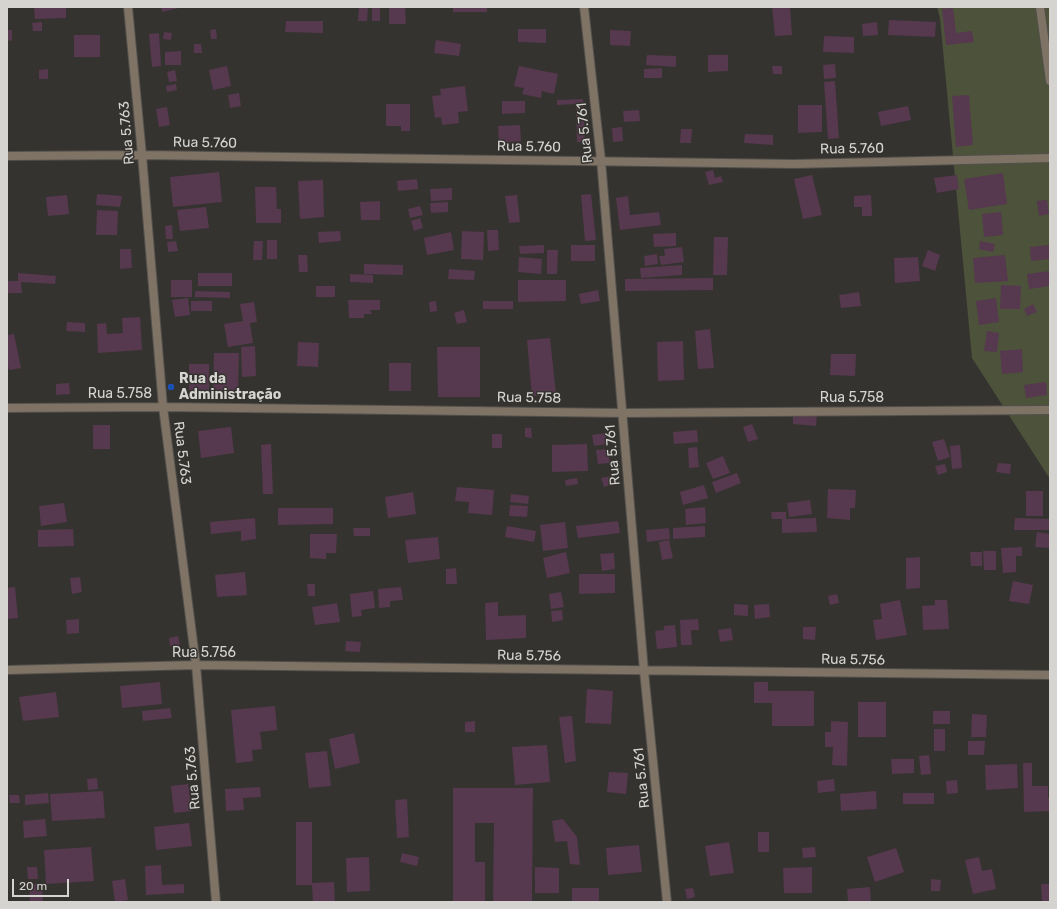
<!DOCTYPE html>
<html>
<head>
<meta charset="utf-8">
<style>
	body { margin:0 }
	#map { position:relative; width:1057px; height:909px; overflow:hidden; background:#35332f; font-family:Rubik,sans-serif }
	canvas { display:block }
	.frame { position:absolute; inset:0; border:8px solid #d5d4d1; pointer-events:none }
	.scale { position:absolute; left:12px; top:879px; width:57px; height:18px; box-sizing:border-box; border:2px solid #d5d4d1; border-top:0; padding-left:5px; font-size:12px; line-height:14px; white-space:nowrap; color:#d5d4d1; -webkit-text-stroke:3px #35332f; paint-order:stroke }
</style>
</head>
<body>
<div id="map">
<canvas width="1057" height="909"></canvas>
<div class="frame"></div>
<div class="scale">20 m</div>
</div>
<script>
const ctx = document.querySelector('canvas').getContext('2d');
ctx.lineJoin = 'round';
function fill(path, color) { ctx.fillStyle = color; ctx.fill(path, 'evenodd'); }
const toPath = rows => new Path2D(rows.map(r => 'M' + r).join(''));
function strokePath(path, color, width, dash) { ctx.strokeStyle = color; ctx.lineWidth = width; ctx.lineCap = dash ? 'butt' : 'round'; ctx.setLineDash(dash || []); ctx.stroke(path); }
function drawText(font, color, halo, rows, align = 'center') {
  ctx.font = font + ' Rubik,sans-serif'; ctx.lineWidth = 3; ctx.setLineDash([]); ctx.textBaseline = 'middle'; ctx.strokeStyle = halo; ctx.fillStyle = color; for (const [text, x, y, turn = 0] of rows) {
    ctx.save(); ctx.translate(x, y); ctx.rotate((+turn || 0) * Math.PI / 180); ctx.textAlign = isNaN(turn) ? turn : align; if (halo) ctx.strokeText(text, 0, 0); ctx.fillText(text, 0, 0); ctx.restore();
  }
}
const green = toPath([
	[937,7,1050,7,1050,479,972,358,940,18]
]);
const building = toPath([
	[34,7,66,7,66,18,35,19],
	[161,7,179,7,179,8,162,12],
	[359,7,368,7,367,21,358,21],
	[372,7,380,7,380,21,372,21],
	[389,7,405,7,406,24,389,24],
	[453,7,487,7,487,12,453,12],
	[772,7,790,7,792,35,775,36],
	[953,8,956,33,972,31,974,42,946,45,942,9],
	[889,20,936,22,935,37,888,35],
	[286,21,323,21,323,33,285,32],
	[42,22,42,31,33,31,32,23],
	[877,22,878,35,863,36,862,24],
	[216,29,217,39,211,39,210,30],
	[518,29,546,29,546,43,518,42],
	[7,30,12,30,12,41,7,40],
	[610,30,631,31,630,46,610,45],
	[164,32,172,33,171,40,163,39],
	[159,33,161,66,152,67,149,34],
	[74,35,100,35,100,57,74,57],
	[824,36,854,37,854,53,823,52],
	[436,40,461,44,459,56,434,53],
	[194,44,201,44,202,53,194,53],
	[181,51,181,65,165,65,165,52],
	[647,55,676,56,676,67,646,65],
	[708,55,728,55,728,71,708,72],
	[835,64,836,78,824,79,823,65],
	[227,66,231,86,213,90,209,70],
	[519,66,558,74,554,94,542,91,541,98,522,94,524,88,514,86],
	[772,66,782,66,782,74,773,74],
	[662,68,662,78,644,78,644,69],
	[48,69,48,79,39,79,39,70],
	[175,70,177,81,169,82,167,72],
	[835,81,839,138,828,139,824,82],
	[176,84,177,90,167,92,166,86],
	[465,86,468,111,458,112,459,123,442,125,441,117,435,118,432,96,441,95,440,89],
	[239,93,241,106,230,108,228,95],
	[969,95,973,145,956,147,952,96],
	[583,99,585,142,577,142,576,104,557,105,557,100],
	[502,101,525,101,525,113,502,114],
	[386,104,410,104,410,131,401,131,401,126,386,126],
	[798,105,822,105,822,132,798,133],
	[908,106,911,120,881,126,878,112],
	[167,107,170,125,159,127,156,109],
	[639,110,640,121,624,122,623,111],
	[520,125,521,141,499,143,498,126],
	[622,127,623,141,613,142,612,128],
	[681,129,692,129,691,143,680,143],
	[745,134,773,135,773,145,744,143],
	[713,170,715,178,721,176,723,182,709,185,705,172],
	[219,172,222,202,173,207,170,177],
	[1003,173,1007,204,969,210,964,179],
	[812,175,822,215,803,219,794,179],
	[957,175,959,189,937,193,934,178],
	[417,179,418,189,398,191,397,181],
	[323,180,324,217,300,219,298,181],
	[255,187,276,187,277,209,281,209,281,223,256,223],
	[452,188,452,200,431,201,430,189],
	[97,194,122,196,120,207,96,205],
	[591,194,596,240,585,241,581,195],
	[67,195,69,214,48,216,46,197],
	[517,195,520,222,509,223,505,196],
	[871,195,872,216,862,216,862,207,854,207,854,196],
	[628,196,630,215,659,212,661,225,620,230,616,198],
	[1047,200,1049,214,1039,216,1037,201],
	[380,201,380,220,361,220,360,202],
	[448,202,448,212,431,213,430,203],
	[420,206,423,215,410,218,408,209],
	[206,207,209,228,180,231,177,210],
	[97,210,118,211,117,235,96,235],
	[1001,212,1003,235,984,237,982,214],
	[420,218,423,228,414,231,411,221],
	[172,225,173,239,166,239,165,226],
	[487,230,498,230,499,250,488,251],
	[340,231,341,241,319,243,318,232],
	[462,231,484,232,483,260,461,259],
	[451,232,454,250,427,255,424,238],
	[676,233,676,246,654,247,653,234],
	[714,237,728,237,727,275,713,275],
	[267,240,277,240,277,259,267,259],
	[176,241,178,251,168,252,167,242],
	[254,241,263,241,262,260,253,260],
	[980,241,995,244,993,252,979,249],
	[544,245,544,253,520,254,519,246],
	[571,245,595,245,595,261,571,261],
	[1050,245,1050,259,1031,261,1030,247],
	[682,247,684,262,661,265,659,256,665,256,664,249],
	[120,249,131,249,132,268,120,269],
	[547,250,558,250,557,274,547,274],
	[928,250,940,255,935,271,922,266],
	[657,254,658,264,645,266,644,256],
	[298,255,307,255,308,272,299,272],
	[1005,255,1008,281,975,283,973,258],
	[519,257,542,259,541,274,518,272],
	[918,257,920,281,895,283,894,258],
	[364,264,403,265,403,275,364,274],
	[682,265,682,275,641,278,640,268],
	[449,269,475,271,474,280,448,279],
	[1050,271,1050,286,1029,289,1027,274],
	[18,273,56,276,55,284,21,282,22,293,7,293,7,281,18,281],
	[198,273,232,273,232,286,198,286],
	[350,274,373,275,373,283,350,282],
	[713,278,713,290,625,291,625,279],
	[171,280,192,280,192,297,171,297],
	[518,280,566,280,566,301,518,302],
	[1001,285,1021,286,1020,309,1000,309],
	[316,286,335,286,335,297,316,297],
	[598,290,600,301,581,304,579,294],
	[195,291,230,292,230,298,195,297],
	[859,292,861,306,841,308,839,295],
	[188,298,190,315,175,317,172,300],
	[996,298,999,322,979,325,976,301],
	[348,300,380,300,380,310,370,310,372,314,364,314,364,318,349,318],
	[191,301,212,301,212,311,191,311],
	[436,301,437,311,430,312,429,302],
	[483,301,513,301,513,309,483,309],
	[254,302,257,322,250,323,253,343,228,347,224,324,243,321,240,304],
	[1033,304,1037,312,1027,316,1024,309],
	[464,310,467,322,457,324,454,313],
	[140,317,142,350,98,353,97,324,106,323,107,334,123,333,122,318],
	[67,322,85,323,85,332,66,331],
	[710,329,714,368,698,369,695,331],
	[987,331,999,333,997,352,984,351],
	[14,334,21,368,9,370,7,361,7,335],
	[550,338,556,394,532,396,527,340],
	[683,341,684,380,658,381,657,342],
	[298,342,319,343,318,367,297,366],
	[255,346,256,376,242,377,241,347],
	[437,347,480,347,480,397,438,397],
	[1022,349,1023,372,1002,374,1000,351],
	[214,353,239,353,238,394,213,394],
	[831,354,856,354,855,376,830,375],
	[389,363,411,363,411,391,389,391],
	[189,364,209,364,209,394,189,394],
	[1046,382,1047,395,1026,398,1024,385],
	[69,383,70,394,56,395,56,384],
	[793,413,817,415,816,426,793,424],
	[752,424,758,439,748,442,743,427],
	[93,425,110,425,110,449,93,449],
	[231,427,234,453,201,458,198,431],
	[525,428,531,428,532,438,525,437],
	[697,430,698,442,674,444,673,432],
	[606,433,607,444,594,446,592,435],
	[492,434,502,434,502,448,492,448],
	[944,439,950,457,938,461,932,442],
	[271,444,273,494,263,494,261,445],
	[587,444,588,471,552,472,552,445],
	[960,445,962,468,952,469,950,446],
	[697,447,699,467,689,468,688,448],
	[608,449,610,463,598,464,596,450],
	[723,456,730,473,713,479,706,463],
	[998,463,1011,464,1010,474,996,472],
	[945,464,947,472,938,475,935,466],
	[737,473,741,483,716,493,712,482],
	[612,476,614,484,604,487,601,478],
	[577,478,578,484,566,486,565,480],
	[704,485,708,498,683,505,680,492],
	[457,487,494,490,492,515,468,513,469,502,455,501],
	[828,489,856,490,855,508,850,508,850,520,827,518],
	[1026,491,1043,491,1043,516,1026,516],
	[413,492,416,514,388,518,385,497],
	[511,494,529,496,528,504,510,502],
	[810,500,812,514,789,517,787,503],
	[64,503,67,522,41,526,39,506],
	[510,505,528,506,527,517,509,516],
	[705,507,706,523,686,525,685,509],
	[278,508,333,508,333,524,278,525],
	[771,512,786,512,786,519,816,518,817,532,782,533,782,519,772,519],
	[255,518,256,539,241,541,241,531,211,534,210,522],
	[1015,518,1050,519,1050,530,1014,530],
	[618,521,620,533,578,538,576,526],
	[565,522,568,548,543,551,540,525],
	[507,526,536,531,534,542,505,537],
	[705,526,705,537,673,539,673,528],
	[353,528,370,528,370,536,354,536],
	[669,528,670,539,647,542,646,530],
	[73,529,74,546,38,547,38,530],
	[1037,532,1050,534,1050,548,1035,547],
	[310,534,337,534,336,553,326,553,326,559,310,558],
	[438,537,440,559,408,563,405,540],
	[669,540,673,558,662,560,659,542],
	[1022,547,1022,556,1016,556,1016,572,1003,573,1001,548],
	[983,551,996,551,996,570,984,570],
	[566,552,570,573,547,578,543,558],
	[970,552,982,552,982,566,971,566],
	[614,553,615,569,602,571,600,554],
	[920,557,920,588,906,589,906,558],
	[456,568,457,584,446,584,446,569],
	[245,572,247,595,217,597,215,575],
	[579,574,615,574,615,593,579,594],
	[80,577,82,592,72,594,70,578],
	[1013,581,1033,585,1029,604,1009,601],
	[307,584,315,584,315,596,308,596],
	[15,587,18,618,7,619,7,588],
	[401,587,403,600,390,601,390,607,379,608,378,589],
	[373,591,375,608,361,610,362,616,352,617,350,594],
	[561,592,564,607,551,609,549,594],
	[837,594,839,603,830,605,828,596],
	[900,600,907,635,876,640,873,620,882,619,880,604],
	[935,600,947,600,949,629,923,630,922,606,935,605],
	[498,602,498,616,526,615,526,638,486,640,485,603],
	[337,603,340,622,315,625,312,607],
	[734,604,748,605,748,616,734,615],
	[769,604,770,617,755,619,754,605],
	[562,610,563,620,552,622,551,611],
	[79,619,79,633,67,634,66,620],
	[698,619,699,630,691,630,692,645,681,645,680,620],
	[675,625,677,647,657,649,655,631,664,630,664,626],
	[803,627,816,627,815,640,803,639],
	[731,628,733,640,720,642,718,630],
	[178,636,180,645,170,646,169,638],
	[346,641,361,642,360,652,345,651],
	[160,682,162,704,122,708,120,686],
	[754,682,768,682,768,691,814,691,814,726,772,726,772,703,754,703],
	[587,689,613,691,611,724,585,723],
	[56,692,59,717,23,721,19,697],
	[858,702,886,702,886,737,858,737],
	[275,706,277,730,260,732,262,749,252,750,253,761,236,763,231,710],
	[170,708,172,718,143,721,142,711],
	[933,711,950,711,950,724,933,724],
	[972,714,987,715,986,737,971,737],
	[572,716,576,761,565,763,559,717],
	[475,721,475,732,465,732,465,722],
	[831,721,848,722,847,766,832,765,833,747,825,747,825,732,831,732],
	[934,729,945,729,945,751,934,751],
	[354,733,360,763,335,769,329,739],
	[968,741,985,741,984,755,968,755],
	[547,745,550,782,515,785,512,747],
	[327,751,331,786,309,788,305,753],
	[929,755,931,774,921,775,919,756],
	[891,759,914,759,914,773,892,774],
	[1023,763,1032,763,1032,786,1048,786,1048,798,1050,798,1050,811,1024,812],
	[1017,764,1018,788,986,790,985,765],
	[609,772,628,773,626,794,607,792],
	[97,778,98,789,88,790,87,779],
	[834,779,835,791,818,793,817,781],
	[957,780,958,793,947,794,946,781],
	[188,784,192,811,174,813,171,786],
	[260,787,261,797,243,798,244,810,226,811,225,789],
	[453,788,533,788,532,902,493,902,494,823,475,823,475,862,485,862,485,902,453,902],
	[103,791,105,818,52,821,50,794],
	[876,791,877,809,841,811,840,794],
	[48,793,49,803,25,805,25,795],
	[903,793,934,793,934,804,903,804],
	[9,795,19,795,20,803,10,803],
	[407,799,409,837,397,838,395,800],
	[45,819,47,836,24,838,23,821],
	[563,819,577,837,580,865,570,864,567,841,555,842,552,821],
	[296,822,312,822,312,883,334,882,335,902,313,902,312,885,296,885],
	[189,823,192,846,156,850,154,827],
	[758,832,769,832,769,852,758,852],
	[729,842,734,873,710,876,705,846],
	[639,845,642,872,608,875,606,848],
	[91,847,94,881,46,884,44,850],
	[815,847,816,857,803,858,802,848],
	[896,848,904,872,875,882,867,857],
	[402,853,419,857,417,866,400,862],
	[369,857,370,891,347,892,346,858],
	[979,857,982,871,992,869,996,889,973,894,965,860],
	[161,865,162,885,184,884,184,893,146,895,145,866],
	[27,867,37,867,38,879,28,879],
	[535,867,559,868,559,893,535,893],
	[812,867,812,893,784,893,783,868],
	[125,879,128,900,115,902,112,881],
	[931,879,941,880,940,891,931,891],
	[42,883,43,902,30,902,29,884],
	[1041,884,1050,884,1050,902,1042,902],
	[870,887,871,902,848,902,847,889],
	[572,888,599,888,599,902,572,902],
	[693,888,695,897,687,899,685,889]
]);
const street = toPath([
	[128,7,142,155,163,407,196,665,216,902],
	[584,7,601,160,644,671,667,902],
	[1040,7,1050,81],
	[7,156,142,155,794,164,1050,158],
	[7,408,163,407,623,413,1050,410],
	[7,670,196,665,1050,675]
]);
const markers = [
	[171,387,4,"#1a4fb4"]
];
const streetNames = [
	["Rua 5.763",127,133,-95],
	["Rua 5.761",585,133,-96],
	["Rua 5.760",205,143,1],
	["Rua 5.760",529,147,1],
	["Rua 5.760",852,149,-1],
	["Rua 5.758",120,394],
	["Rua 5.758",529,398,1],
	["Rua 5.758",852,398],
	["Rua 5.763",182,453,83],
	["Rua 5.761",613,455,-95],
	["Rua 5.756",204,653],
	["Rua 5.756",529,656,1],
	["Rua 5.756",853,660,1],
	["Rua 5.763",193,778,-95],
	["Rua 5.761",642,778,-96]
];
const poiNames = [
	["Rua da",179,379],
	["Administração",179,395]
];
fill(green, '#4c533a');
fill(building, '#56384f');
strokePath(street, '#52504c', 10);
strokePath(street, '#7f7366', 8);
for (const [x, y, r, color] of markers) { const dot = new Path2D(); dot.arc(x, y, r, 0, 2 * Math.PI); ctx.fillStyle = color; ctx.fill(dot); strokePath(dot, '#35332f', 1.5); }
drawText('14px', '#d5d4d1', '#35332f', streetNames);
drawText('bold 14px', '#d5d4d1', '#35332f', poiNames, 'left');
</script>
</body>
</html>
